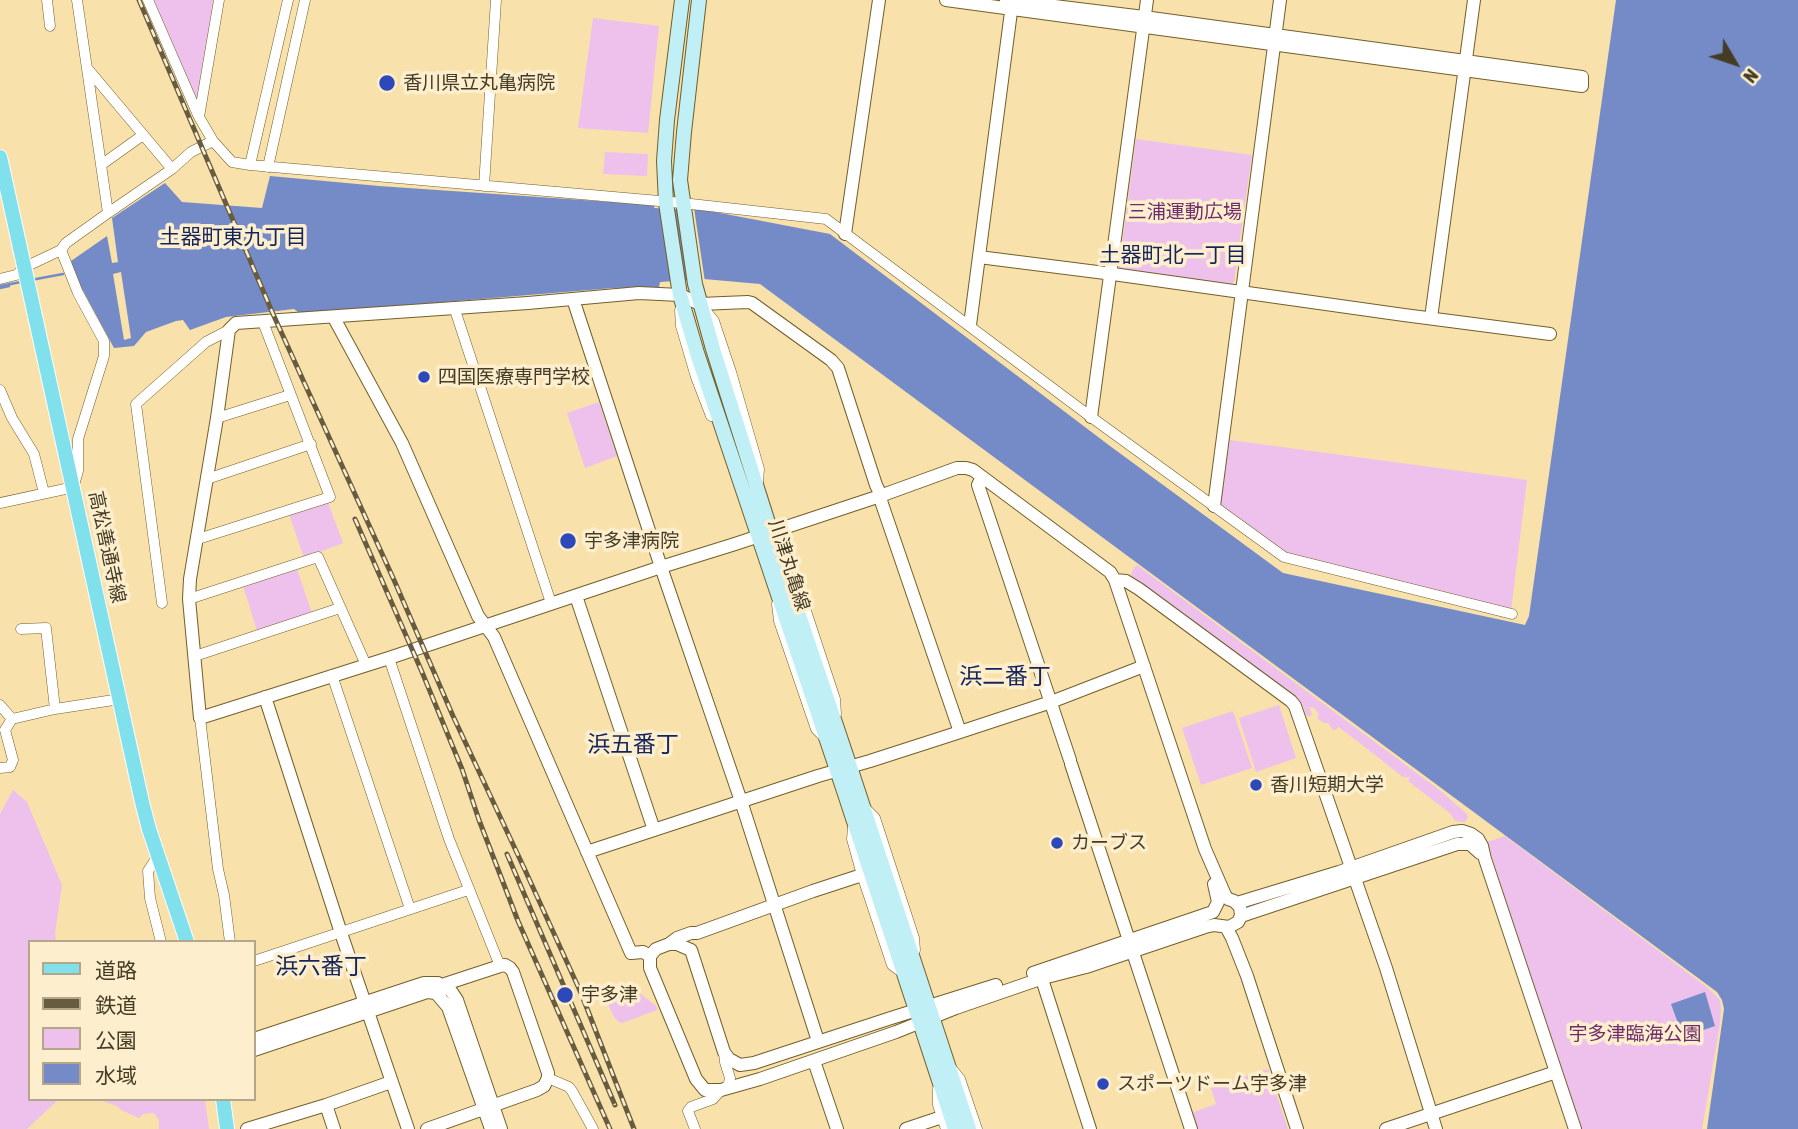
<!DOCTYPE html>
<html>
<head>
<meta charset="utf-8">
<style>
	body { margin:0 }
	#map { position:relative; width:1798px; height:1129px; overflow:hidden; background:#f8e1aa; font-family:"Asap Condensed","Noto Sans JP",sans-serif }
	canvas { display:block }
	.legend { position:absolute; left:28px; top:940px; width:228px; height:161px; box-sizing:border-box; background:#fdefce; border:2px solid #b3a78b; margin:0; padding:9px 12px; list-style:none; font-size:21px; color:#453c26 }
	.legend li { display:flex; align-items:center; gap:14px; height:35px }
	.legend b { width:35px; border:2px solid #b3a78b }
	.north { position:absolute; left:1700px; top:28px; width:70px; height:70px; -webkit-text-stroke:5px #fdefce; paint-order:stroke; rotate:129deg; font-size:19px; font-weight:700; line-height:28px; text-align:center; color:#453c26 }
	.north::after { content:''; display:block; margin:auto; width:24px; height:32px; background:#453c26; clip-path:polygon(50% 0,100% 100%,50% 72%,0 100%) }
</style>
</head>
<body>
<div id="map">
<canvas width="1798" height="1129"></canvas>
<ul class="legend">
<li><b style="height:9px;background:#80e0ec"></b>道路</li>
<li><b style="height:9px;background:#675c3f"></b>鉄道</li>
<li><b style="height:19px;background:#eec1ec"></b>公園</li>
<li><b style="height:19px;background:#748bc7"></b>水域</li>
</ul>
<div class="north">N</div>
</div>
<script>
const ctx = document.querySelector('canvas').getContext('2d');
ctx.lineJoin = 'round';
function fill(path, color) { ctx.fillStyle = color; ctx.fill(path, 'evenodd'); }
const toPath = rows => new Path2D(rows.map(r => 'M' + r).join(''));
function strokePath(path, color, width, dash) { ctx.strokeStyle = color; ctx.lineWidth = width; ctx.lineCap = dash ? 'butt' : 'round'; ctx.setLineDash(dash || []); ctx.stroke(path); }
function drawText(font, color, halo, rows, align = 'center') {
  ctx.font = font + ' "Asap Condensed","Noto Sans JP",sans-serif'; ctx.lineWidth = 7; ctx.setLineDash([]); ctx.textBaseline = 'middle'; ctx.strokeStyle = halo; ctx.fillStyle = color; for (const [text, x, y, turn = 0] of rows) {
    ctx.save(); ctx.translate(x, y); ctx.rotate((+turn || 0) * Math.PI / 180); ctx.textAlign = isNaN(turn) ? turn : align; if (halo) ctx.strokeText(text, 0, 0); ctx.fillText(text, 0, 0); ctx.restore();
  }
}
const green = toPath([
	[153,0,214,0,198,99,194,98],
	[593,18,659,26,648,133,578,128],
	[1136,139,1252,155,1234,282,1232,285,1121,269,1119,267],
	[605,152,648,154,647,176,603,174],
	[599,402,617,456,585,468,567,413],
	[1230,440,1527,480,1511,611,1286,553,1220,505],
	[328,502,343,543,304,558,289,514],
	[1137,565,1442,792,1467,814,1468,817,1465,822,1460,822,1454,820,1451,814,1408,781,1410,777,1403,777,1339,727,1335,730,1333,730,1328,723,1324,723,1318,719,1318,713,1314,708,1309,707,1312,714,1309,717,1306,714,1303,706,1296,699,1130,578,1134,567],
	[297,569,312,613,257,631,243,586],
	[1279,705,1296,758,1256,772,1239,718],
	[1233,711,1252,768,1201,785,1182,728],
	[13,790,27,802,62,885,55,933,56,942,30,942,30,1099,59,1099,27,1129,0,1129,0,814],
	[1505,836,1708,988,1720,1000,1721,1008,1720,1023,1702,1129,1580,1129,1487,842],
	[635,989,657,1007,657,1010,622,1023,619,1022,614,1017,606,1000],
	[1268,1069,1288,1129,1196,1129,1191,1113,1216,1104,1211,1088],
	[97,1099,205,1099,209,1129,159,1129,159,1120,154,1113,143,1114,139,1118,121,1110,117,1106]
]);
const water = toPath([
	[1616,0,1798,0,1798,1129,1707,1129,1724,1009,1722,1000,1717,992,760,284,704,279,660,282,659,287,613,288,301,314,294,309,226,317,190,330,183,320,176,321,146,332,134,346,114,348,73,272,71,261,107,236,112,263,118,262,112,218,165,183,182,202,262,208,270,176,379,186,655,205,654,208,694,210,694,208,830,234,1110,446,1283,573,1525,625,1529,616],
	[121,272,131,338,124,340,113,274],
	[1705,992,1715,1026,1683,1037,1671,1004]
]);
const pier = toPath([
	[680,207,694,208,705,282,691,283]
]);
const stream = toPath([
	[31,280,63,274],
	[0,286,21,282],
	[0,288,9,286]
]);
const minor = toPath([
	[47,0,50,26],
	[77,0,108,213],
	[148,0,198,115],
	[288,0,250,165,682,203,826,219,1091,417,1284,557,1512,614],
	[87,68,172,169],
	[213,141,232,162,250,165],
	[101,165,143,135],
	[268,167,305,0],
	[484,186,496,0],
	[0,279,16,275,25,267,61,250,66,243,108,213,172,169,191,152,213,141,199,117,219,0],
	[454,307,551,603],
	[680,310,681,326,696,377,711,416],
	[705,310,714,321,731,372,759,469,758,481],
	[0,390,12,418,34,454,44,493],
	[217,418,290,395],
	[207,479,311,444],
	[0,503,65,489,74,485,78,471,78,439,104,356,104,341,78,293,61,250],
	[198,539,330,497,263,322],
	[793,587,802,599,835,699,836,714],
	[189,599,318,557,366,665],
	[162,603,136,404,206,342,229,330],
	[777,604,779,621,816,729,824,737],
	[21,629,46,628,55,709],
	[195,656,340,608],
	[389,658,449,839,500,966],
	[332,675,410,909],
	[0,705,12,719],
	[200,718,218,869,224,895,230,942],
	[0,768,10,767,13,760,5,730,12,719,55,709,120,699],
	[865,808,875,818,914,938,915,950],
	[853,828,852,839,862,875,892,965,903,973],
	[158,856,148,871,150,898,161,942],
	[254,961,468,890],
	[724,1053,725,1062,730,1078,729,1083,726,1088],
	[951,1068,960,1079,977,1129],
	[548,1078,569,1087,572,1091,593,1129],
	[938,1089,938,1105,946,1129],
	[695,1129,688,1111,691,1107,713,1099,721,1090]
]);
const tertiary = toPath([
	[946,0,1582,86,1582,77,1144,17,1006,0],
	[845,234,879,0],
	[979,257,1113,274,1404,315,1550,334],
	[573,299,661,567,741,801,818,1041],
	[334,318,402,443,478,616,494,637,631,953,643,952,650,956],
	[1431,318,1474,0],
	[970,325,1012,4],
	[1091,417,1147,0],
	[982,477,978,485,1070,760],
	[1214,506,1280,0],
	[1115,580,1126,581,1139,589,1291,701,1295,706,1386,968,1436,1129],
	[576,596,654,830],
	[265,697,341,933,408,1129],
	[1071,764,1191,1129],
	[587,852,818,776,870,761,960,732,1051,702,1144,666],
	[862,875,813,891,697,933,691,933,677,938,669,944,656,949,650,956,650,968,696,1079,705,1090,721,1090,760,1079,896,1032,956,1008,1043,978,1086,967,1205,927,1214,925,1229,927,1238,922,1241,916,1240,907,1234,901,1228,899,1225,895,1205,849,1121,598,1115,580,1110,572,973,470,966,468,957,468,880,496,735,544,661,567,389,658,200,718,189,599,190,579,217,418,229,330,236,323,528,303,639,293,680,295,700,304,748,302,752,303,831,360,838,368,876,485,878,489,880,496,882,504,960,732],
	[1237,903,1339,872,1453,832,1462,831,1471,834,1478,839,1482,846,1485,859,1575,1129],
	[1241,916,1457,844,1470,844,1480,853],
	[1226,927,1232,938,1247,976,1297,1129],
	[669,944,677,944,691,950,724,1052,729,1059,740,1065,754,1063,891,1018,996,985],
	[1033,973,1213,912,1218,902,1214,884],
	[1040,973,1090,1129],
	[254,1039,424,983,438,983,451,991,457,1000,501,1129],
	[254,1050,427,992,436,993,448,1007,491,1129],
	[814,1061,837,1129],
	[326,1105,334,1129],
	[247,1129,326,1105,391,1082],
	[427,1129,537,1090,544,1086,548,1078,548,1073,513,972,510,968,505,965,500,966,442,985,440,987],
	[906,1129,942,1117],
	[1386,1129,1556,1072]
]);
const secondary = toPath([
	[682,0,667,120,664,161,666,203,680,295,697,353,844,791,955,1129],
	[699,0,684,132,680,180,695,284,713,349,771,532,850,767,969,1129]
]);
const primary = toPath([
	[0,157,142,802,149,829,187,942],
	[223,1099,227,1129]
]);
const rail = toPath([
	[139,0,273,314,394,580,453,716,525,870,581,993,634,1129],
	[355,519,422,672,462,769,479,820,518,921,610,1129],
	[507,854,615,1105]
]);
const markers = [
	[387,83,9,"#2d48b8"],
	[424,377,7,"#2d48b8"],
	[568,541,9,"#2d48b8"],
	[1256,785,7,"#2d48b8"],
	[1057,843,7,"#2d48b8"],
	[565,995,9,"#2d48b8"],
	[1103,1084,7,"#2d48b8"]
];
const poiNames = [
	["香川県立丸亀病院",403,83],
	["四国医療専門学校",438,377],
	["宇多津病院",584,541],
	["香川短期大学",1270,785],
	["カーブス",1071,843],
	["宇多津",581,995],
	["スポーツドーム宇多津",1117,1084]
];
const parkNames = [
	["三浦運動広場",1185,212],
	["宇多津臨海公園",1635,1034]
];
const streetNames = [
	["高松善通寺線",107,547,78],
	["川津丸亀線",789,565,72]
];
const neighbourhoodNames = [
	["土器町東九丁目",233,237],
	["土器町北一丁目",1173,255]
];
const quarterNames = [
	["浜二番丁",1005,677],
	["浜五番丁",633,745],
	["浜六番丁",321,967]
];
fill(green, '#eec1ec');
fill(water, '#748bc7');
fill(pier, '#f8e1aa');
strokePath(stream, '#748bc7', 2.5);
strokePath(minor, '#735f2a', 11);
strokePath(tertiary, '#735f2a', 14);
strokePath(secondary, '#735f2a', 16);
strokePath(primary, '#fff', 16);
strokePath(minor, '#fff', 10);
strokePath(tertiary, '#fff', 12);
strokePath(secondary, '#c0eff5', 14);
strokePath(primary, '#80e0ec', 14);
strokePath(rail, '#675c3f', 5);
strokePath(rail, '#fdefce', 2.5, [8]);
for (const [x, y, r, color] of markers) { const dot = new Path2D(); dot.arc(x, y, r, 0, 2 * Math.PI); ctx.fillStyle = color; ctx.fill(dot); strokePath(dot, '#fdefce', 2.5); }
drawText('19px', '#453c26', '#fdefce', poiNames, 'left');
drawText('19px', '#6d2d6c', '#fdefce', parkNames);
drawText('19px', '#453c26', '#fdefce', streetNames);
drawText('21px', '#15245a', '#fdefce', neighbourhoodNames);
drawText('23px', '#15245a', '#fdefce', quarterNames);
</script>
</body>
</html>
